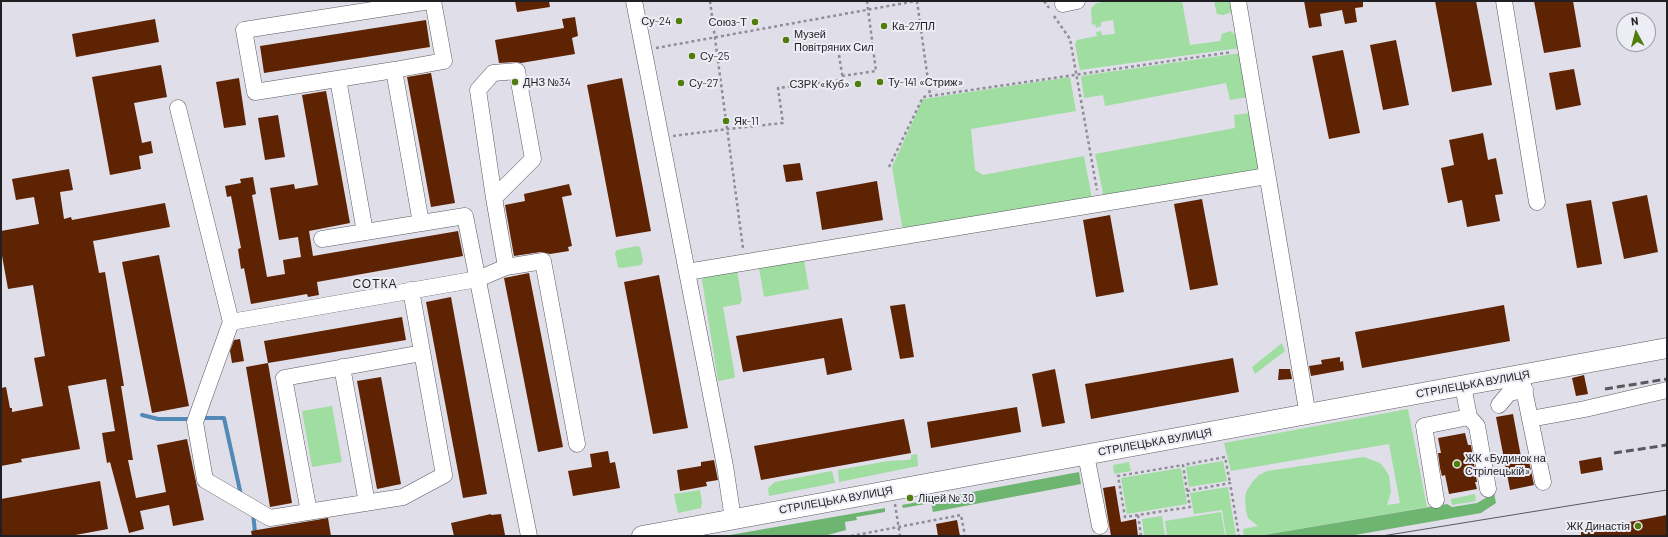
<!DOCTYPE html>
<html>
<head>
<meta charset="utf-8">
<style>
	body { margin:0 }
	#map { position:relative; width:1668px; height:537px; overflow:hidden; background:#e0dfe9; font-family:Barlow,sans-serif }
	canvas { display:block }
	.frame { position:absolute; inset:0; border:2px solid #201f23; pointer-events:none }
	.north { position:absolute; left:1616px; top:12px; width:40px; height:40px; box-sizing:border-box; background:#ededf6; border:1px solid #9b9ba2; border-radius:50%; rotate:353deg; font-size:11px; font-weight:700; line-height:16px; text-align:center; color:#201f23 }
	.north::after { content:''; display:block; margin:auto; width:14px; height:18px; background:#4f7e0a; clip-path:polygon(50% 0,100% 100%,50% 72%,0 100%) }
</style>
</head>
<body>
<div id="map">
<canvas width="1668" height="537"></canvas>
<div class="frame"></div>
<div class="north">N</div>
</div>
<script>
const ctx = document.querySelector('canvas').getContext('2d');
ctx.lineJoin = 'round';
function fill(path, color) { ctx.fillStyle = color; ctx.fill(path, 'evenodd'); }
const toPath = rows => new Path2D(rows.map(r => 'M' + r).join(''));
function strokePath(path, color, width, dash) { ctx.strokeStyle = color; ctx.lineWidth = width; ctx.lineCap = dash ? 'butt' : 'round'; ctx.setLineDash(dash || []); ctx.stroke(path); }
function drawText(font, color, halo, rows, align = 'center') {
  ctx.font = font + ' Barlow,sans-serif'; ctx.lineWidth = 4; ctx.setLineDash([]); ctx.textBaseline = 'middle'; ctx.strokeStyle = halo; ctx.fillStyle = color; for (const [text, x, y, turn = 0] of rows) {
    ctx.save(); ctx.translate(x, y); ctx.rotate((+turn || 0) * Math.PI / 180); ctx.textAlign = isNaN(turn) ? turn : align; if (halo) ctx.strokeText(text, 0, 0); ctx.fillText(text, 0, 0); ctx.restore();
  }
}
const green = toPath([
	[1108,1,1182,1,1190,45,1220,41,1222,34,1230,31,1238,36,1240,48,1080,70,1075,44,1077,40,1097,36,1096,32,1101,31,1102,35,1115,34,1113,20,1101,22,1101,26,1096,28,1095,24,1092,25,1091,8,1097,3],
	[1214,1,1232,1,1232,12,1223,15,1217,14],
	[1241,53,1249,97,1230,100,1226,83,1105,106,1103,95,1084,98,1081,76],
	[1070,77,1076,111,971,129,975,170,983,175,1084,156,1092,199,908,231,902,226,892,167,923,99],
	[1251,113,1261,171,1104,198,1095,154,1235,128,1234,115],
	[637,246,640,247,643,261,641,265,622,268,618,267,615,253,617,250],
	[804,260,809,289,764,297,759,268],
	[737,271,742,300,740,304,723,307,735,376,734,378,718,381,702,280,704,276],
	[1282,343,1285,351,1255,374,1252,367],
	[332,406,342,462,312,467,302,411],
	[1408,409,1427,507,1257,536,1244,536,1243,529,1258,526,1248,518,1246,511,1245,497,1247,490,1253,481,1259,475,1267,471,1364,457,1380,463,1385,469,1389,476,1391,492,1387,505,1400,503,1389,444,1231,471,1224,443],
	[917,454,918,466,839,482,838,470,888,461,908,460,911,459,911,455],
	[1223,461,1227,481,1189,487,1186,467],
	[1129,462,1131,471,1114,474,1113,465],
	[1181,468,1187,504,1127,514,1121,478],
	[832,471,835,483,769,496,768,488,775,482],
	[1228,487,1236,536,1226,536,1222,510,1194,514,1190,493],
	[700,490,702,502,701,508,678,513,674,494],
	[1475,494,1476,501,1452,505,1451,499],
	[1221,512,1225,536,1167,536,1165,521],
	[1162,516,1165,536,1144,536,1142,519]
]);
const forest = toPath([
	[1079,472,1081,484,933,512,931,503,903,508,902,505],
	[1494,493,1496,503,1481,513,1349,536,1258,536,1447,504,1452,507,1477,503],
	[885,508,885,512,856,517,857,520,845,522,846,530,824,536,724,536]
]);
const stream = toPath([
	[142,415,158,419,191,419],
	[201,418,217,418],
	[219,418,224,418,241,495],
	[253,513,255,532]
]);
const building = toPath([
	[515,1,549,1,550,7,517,12],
	[1304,1,1363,1,1363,7,1355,8,1357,22,1345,24,1342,10,1320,14,1322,26,1309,28],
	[1435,1,1476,1,1492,85,1452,92],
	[1534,1,1573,1,1581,47,1544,53],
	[575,17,578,36,572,38,575,54,521,63,516,62,499,63,495,40,564,28,562,19],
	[155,19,159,42,76,57,72,34],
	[426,20,430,47,264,73,260,46],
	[1396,40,1409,105,1383,110,1370,45],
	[1343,50,1360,133,1329,139,1312,56],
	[161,65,167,97,134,103,142,143,151,141,153,153,139,156,141,169,110,175,92,77],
	[1574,69,1581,105,1556,110,1549,73],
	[431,73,455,203,431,207,407,77],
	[239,78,246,125,224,128,216,82],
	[622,78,651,231,616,237,587,85],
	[326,91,350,223,309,231,313,256,458,231,463,256,317,282,319,295,308,297,307,294,251,304,244,268,241,269,238,249,241,248,231,196,227,197,225,186,241,183,240,179,253,177,256,194,252,195,267,277,285,274,283,260,301,257,298,237,279,240,270,188,294,184,295,189,318,185,302,95],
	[278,115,285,157,265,160,258,118],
	[1483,133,1488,160,1496,158,1503,194,1495,195,1500,221,1467,227,1462,200,1448,203,1441,168,1454,165,1449,140],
	[800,163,803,180,786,182,783,165],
	[69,169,73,190,60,192,64,219,71,217,72,220,165,203,170,227,93,241,99,273,105,272,124,386,121,386,133,460,128,460,136,498,166,492,157,445,187,439,204,520,173,526,169,505,140,511,144,529,129,533,110,462,107,463,102,433,115,431,106,379,68,386,80,449,21,459,22,462,1,466,1,388,6,387,10,408,12,408,12,412,43,406,34,358,45,356,33,285,8,289,1,250,1,231,39,224,34,197,16,200,12,179],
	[877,181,883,220,822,230,816,192],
	[569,184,572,195,562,197,572,246,568,247,569,251,550,254,541,252,514,256,505,205,525,201,524,194],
	[1647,195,1658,252,1624,259,1612,202],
	[1202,199,1218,285,1190,290,1174,204],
	[1591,200,1602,264,1577,268,1566,204],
	[1110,215,1124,292,1096,297,1083,220],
	[159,255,189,406,152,413,122,262],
	[529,273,563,447,538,452,504,278],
	[659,275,688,428,653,434,624,282],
	[451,297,487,494,463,498,426,302],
	[905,304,914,357,900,359,890,306],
	[1504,305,1510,341,1362,368,1355,332],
	[402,317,406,340,268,363,264,341],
	[842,318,852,370,827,375,824,358,743,372,736,336],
	[240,339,244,361,232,363,230,351,234,340],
	[1340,357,1340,362,1343,361,1344,370,1311,376,1309,366,1322,364,1321,360],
	[1233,358,1239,392,1091,419,1085,384],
	[268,363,292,503,270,507,246,367],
	[1055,369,1065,423,1042,427,1032,374],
	[1279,369,1290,369,1292,379,1278,380],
	[1584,375,1588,394,1576,396,1572,378],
	[381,377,401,484,377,489,357,381],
	[1017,407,1021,432,931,448,927,422],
	[1513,414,1522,462,1529,461,1534,485,1510,490,1496,417],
	[904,419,911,453,761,480,754,446],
	[1465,433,1468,445,1471,445,1477,482,1475,482,1477,489,1449,494,1445,475,1442,476,1440,468,1438,453,1441,453,1438,438],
	[608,451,610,463,615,462,620,488,573,496,568,471,592,467,590,454],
	[1601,457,1603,470,1581,474,1579,461],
	[714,460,718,480,706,482,707,486,680,491,677,470,701,466,701,462],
	[100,481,108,529,70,536,1,536,1,499],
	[1115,486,1121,522,1136,519,1138,536,1111,536,1103,488],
	[491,514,491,515,501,514,505,535,454,536,451,523],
	[1667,515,1667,536,1581,536,1581,531],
	[328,518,331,536,252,536,251,531],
	[957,520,960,536,938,536,936,524]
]);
const path = toPath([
	[710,1,743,248],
	[917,1,930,95],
	[1044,1,1049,8],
	[1054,16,1070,39,1097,190],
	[656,48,916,1],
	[842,76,876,71,867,1],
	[673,136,728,129,783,123,778,88,843,80,839,55],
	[889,167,923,97,1232,52],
	[1187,491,1183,465,1225,457,1230,483],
	[895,504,900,536],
	[1138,515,1125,517,1118,476,1183,465],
	[851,536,961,515,965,536],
	[1141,536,1138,515,1190,507,1187,491,1230,483,1239,536]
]);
const minor = toPath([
	[634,1,725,466,733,519],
	[1238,1,1306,404],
	[1504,1,1537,202],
	[1063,4,1077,1],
	[394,70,255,92,244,30,430,1],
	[338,79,365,232],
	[178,108,231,322,195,422,205,480,270,518,403,497,444,475,411,290],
	[494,198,533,159,517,71,493,73,478,90,494,198,506,267],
	[421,223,394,70,444,61,433,1],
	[322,239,465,216,529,536],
	[687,272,1267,176],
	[231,322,478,279,506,267,543,261,577,444],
	[342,367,367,503],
	[1521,375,1543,482],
	[1463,386,1469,417],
	[1499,405,1509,393,1525,390],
	[1530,419,1585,409,1667,390],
	[1086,455,1100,526],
	[1436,500,1424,426,1469,417,1477,426,1488,489],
	[309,512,284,378,422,353]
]);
const major = toPath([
	[642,536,1667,348]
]);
const tram = toPath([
	[1382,536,1667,490]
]);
const rail = toPath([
	[1605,389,1667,379],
	[1614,453,1667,445]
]);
const markers = [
	[679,21,4,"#4f7e0a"],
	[755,22,4,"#4f7e0a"],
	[884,26,4,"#4f7e0a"],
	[786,40,4,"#4f7e0a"],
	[692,56,4,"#4f7e0a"],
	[515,82,4,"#4f7e0a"],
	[880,82,4,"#4f7e0a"],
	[681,83,4,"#4f7e0a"],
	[858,84,4,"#4f7e0a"],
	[726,121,4,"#4f7e0a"],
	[1457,464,4,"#4f7e0a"],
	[910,498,4,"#4f7e0a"],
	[1638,526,4,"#4f7e0a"]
];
const poiNames = [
	["Су-24",671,21,"right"],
	["Союз-Т",747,22,"right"],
	["Ка-27ПЛ",892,26],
	["Музей",794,34],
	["Повітряних Сил",794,47],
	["Су-25",700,56],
	["ДНЗ №34",523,82],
	["Ту-141 «Стриж»",888,82],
	["Су-27",689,83],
	["СЗРК «Куб»",850,84,"right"],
	["Як-11",734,121],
	["ЖК «Будинок на",1465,458],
	["Стрілецькій»",1465,471],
	["Ліцей № 30",918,498],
	["ЖК Династія",1630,526,"right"]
];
const streetNames = [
	["СТРІЛЕЦЬКА ВУЛИЦЯ",1473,384,-10],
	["СТРІЛЕЦЬКА ВУЛИЦЯ",1155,442,-10],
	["СТРІЛЕЦЬКА ВУЛИЦЯ",836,500,-10]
];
const neighbourhoodNames = [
	["СОТКА",375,284]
];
fill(green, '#9fdda0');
fill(forest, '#6fb572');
strokePath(stream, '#5389b7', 4);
fill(building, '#5e2303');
strokePath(minor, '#595961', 17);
strokePath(major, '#595961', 21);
strokePath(path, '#8f8e96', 2.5, [3, 3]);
strokePath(minor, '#fff', 16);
strokePath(major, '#fff', 20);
strokePath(tram, '#59585d', 1);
strokePath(rail, '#59585d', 3, [8, 4]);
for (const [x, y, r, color] of markers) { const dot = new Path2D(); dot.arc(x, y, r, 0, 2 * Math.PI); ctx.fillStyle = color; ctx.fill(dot); strokePath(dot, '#ededf6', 1.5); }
drawText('11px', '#201f23', '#ededf6', poiNames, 'left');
drawText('11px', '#201f23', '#ededf6', streetNames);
ctx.letterSpacing = '1px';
drawText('12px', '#201f23', '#ededf6', neighbourhoodNames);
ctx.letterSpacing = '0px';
</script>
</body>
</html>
